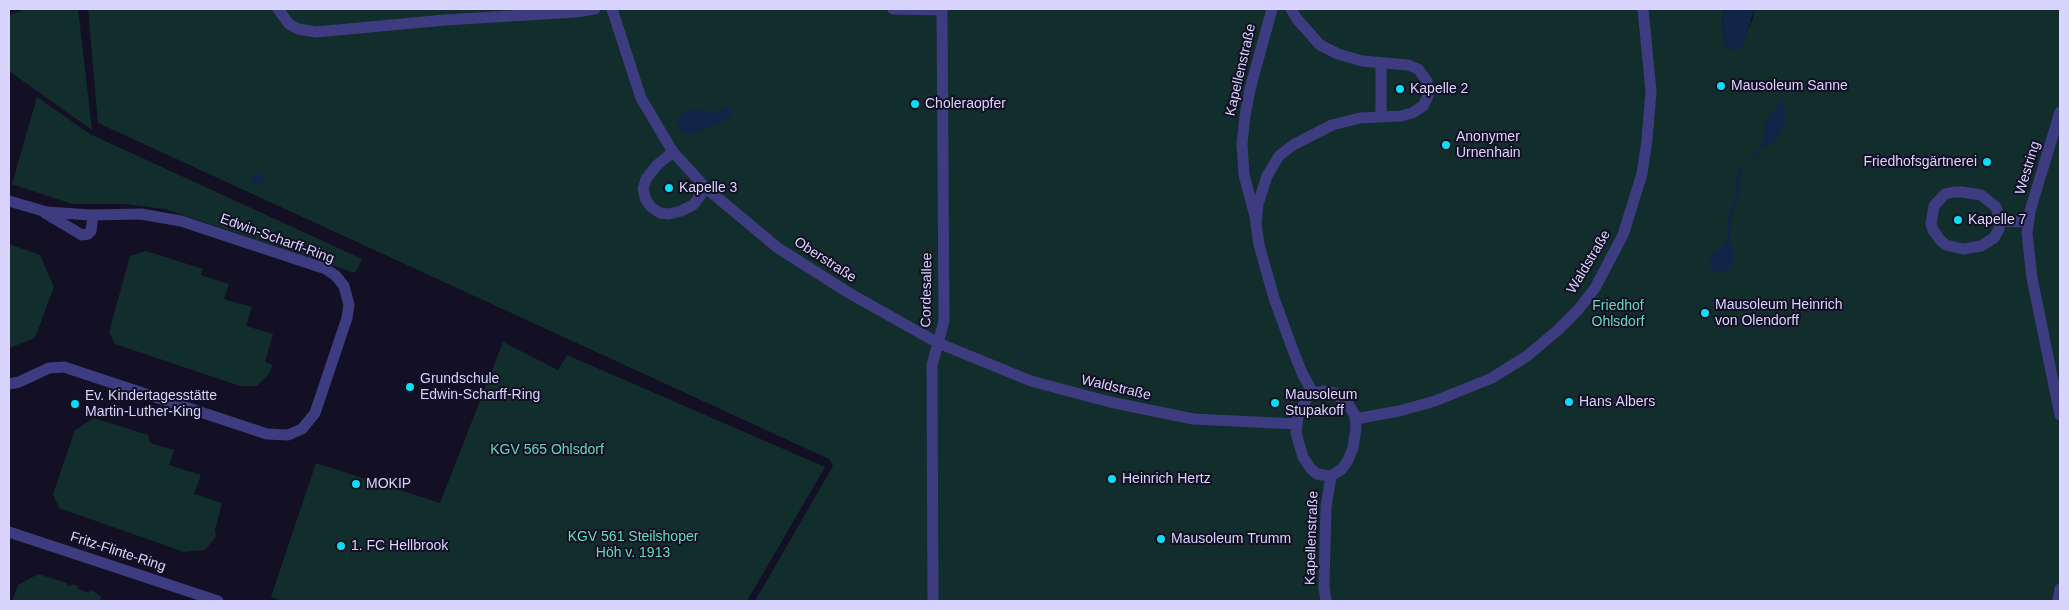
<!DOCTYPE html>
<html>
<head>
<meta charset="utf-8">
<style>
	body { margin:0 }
	#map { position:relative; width:2069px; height:610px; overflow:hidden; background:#130f24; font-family:Arial,sans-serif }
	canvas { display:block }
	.frame { position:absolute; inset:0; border:10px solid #d8d4fd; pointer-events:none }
</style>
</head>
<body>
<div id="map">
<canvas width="2069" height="610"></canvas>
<div class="frame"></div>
</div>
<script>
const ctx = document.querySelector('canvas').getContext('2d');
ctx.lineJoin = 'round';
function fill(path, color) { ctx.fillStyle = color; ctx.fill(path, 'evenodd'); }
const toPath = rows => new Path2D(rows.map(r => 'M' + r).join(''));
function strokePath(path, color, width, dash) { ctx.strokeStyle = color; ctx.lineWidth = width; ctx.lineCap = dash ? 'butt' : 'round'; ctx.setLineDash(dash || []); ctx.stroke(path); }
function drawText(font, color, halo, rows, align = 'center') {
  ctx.font = font + ' Arial,sans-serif'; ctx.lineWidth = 4; ctx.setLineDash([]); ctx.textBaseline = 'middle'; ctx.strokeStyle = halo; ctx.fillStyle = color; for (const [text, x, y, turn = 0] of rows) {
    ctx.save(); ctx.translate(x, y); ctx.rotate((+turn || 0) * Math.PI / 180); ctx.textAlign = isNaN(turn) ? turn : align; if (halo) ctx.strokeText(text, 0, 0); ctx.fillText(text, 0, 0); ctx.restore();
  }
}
const green = toPath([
	[26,9,78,9,92,130,9,71,9,15],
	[88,9,1725,9,1722,19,1724,44,1741,47,1753,18,1754,9,2060,9,2060,601,755,601,833,466,829,459,98,123],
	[37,97,90,134,362,259,355,273,165,209,124,204,72,204,12,184],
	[9,244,40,255,54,287,35,338,9,348],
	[146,251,203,269,201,275,229,284,224,299,252,307,246,326,273,334,265,362,273,365,268,375,257,386,240,386,115,344,109,332,130,256],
	[503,342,558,370,567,355,825,467,747,601,283,601,271,597,316,463,440,503],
	[94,418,148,435,150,443,174,450,169,465,201,475,194,494,222,503,215,530,216,536,205,550,184,552,59,508,53,494,75,430],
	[38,574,67,583,67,585,71,586,72,584,78,586,77,588,89,593,90,590,97,593,97,594,101,596,100,600,104,601,12,601,18,585]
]);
const water = toPath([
	[1725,9,1754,9,1746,37,1741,47,1736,51,1729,49,1724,44,1722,19],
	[1780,101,1784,101,1785,125,1776,140,1767,146,1762,146,1765,120,1777,108],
	[728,107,731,108,733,112,727,120,692,134,684,133,679,129,677,118,683,113,693,110,715,111],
	'251 179a6 6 0 1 1 12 0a6 6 0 1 1-12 0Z',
	[1728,241,1734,249,1734,262,1728,270,1719,272,1712,269,1710,264,1711,256]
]);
const stream = toPath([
	[1753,158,1762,146],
	[1728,241,1730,216,1738,192,1739,172,1744,166]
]);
const minor = toPath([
	[278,9,289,24,298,29,316,32,445,20,576,12,595,9],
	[612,9,641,98,673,152,706,188,778,248,849,293,938,343,1031,381,1110,402,1193,419,1296,424],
	[893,9,942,10],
	[1272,9,1250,89,1245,116,1242,144,1244,175,1255,216,1259,245,1274,298,1291,345,1302,373,1313,393],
	[2060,112,2030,211,2027,233,2032,278,2060,415],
	[1381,116,1381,64],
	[673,152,657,165,646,179,643,189,646,200,651,207,660,213,669,214,681,211,693,205,706,188],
	[1954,192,1962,192,1981,195,1996,207,2000,221,1999,229,1994,238,1981,246,1963,249,1946,245,1940,240,1933,230,1931,224,1934,206,1945,194,1954,192],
	[9,201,47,212,90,215,141,214,181,221,326,269,336,276,344,286,349,305,347,318,315,413,302,429,288,435,267,434,64,367,49,368,19,382,9,384],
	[45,213,82,235,88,234,91,231,93,215],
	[2000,221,2028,222],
	[1256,226,1258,204,1267,176,1279,156,1293,145,1332,125,1360,118,1401,116,1412,113,1423,106,1428,96,1427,81,1418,69,1408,65,1362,61,1338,54,1320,45,1297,19,1291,9],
	[1324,391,1335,393,1349,405,1355,416,1356,428,1353,448,1348,460,1342,469,1331,476,1317,474,1311,469,1303,457,1296,433,1298,416,1307,398,1313,393,1324,391],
	[1355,419,1399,411,1435,401,1492,378,1527,356,1558,330,1578,310,1595,288,1623,235,1642,174,1647,140,1651,91,1643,9],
	[9,532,218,601],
	[933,601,932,365,944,321,942,9],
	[1326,601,1324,587,1326,507,1331,476],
	[2058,601,2060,589]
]);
const markers = [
	[1721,86,5,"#09dff4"],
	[1400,89,5,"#09dff4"],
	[915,104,5,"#09dff4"],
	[1446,145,5,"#09dff4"],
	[1987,162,5,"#09dff4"],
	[669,188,5,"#09dff4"],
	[1958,220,5,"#09dff4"],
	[1705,313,5,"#09dff4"],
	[410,387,5,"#09dff4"],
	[1569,402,5,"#09dff4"],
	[1275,403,5,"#09dff4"],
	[75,404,5,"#09dff4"],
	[1112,479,5,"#09dff4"],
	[356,484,5,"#09dff4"],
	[1161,539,5,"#09dff4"],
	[341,546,5,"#09dff4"]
];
const streetNames = [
	["Kapellenstraße",1241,70,-77],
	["Westring",2028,168,-73],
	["Edwin-Scharff-Ring",277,239,20],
	["Oberstraße",825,260,33],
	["Waldstraße",1589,262,-59],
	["Cordesallee",927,290,-89],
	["Waldstraße",1116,388,13],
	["Kapellenstraße",1312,538,-88],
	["Fritz-Flinte-Ring",118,552,18]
];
const poiNames = [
	["Mausoleum Sanne",1731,86],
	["Kapelle 2",1410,89],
	["Choleraopfer",925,104],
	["Anonymer",1456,137],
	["Urnenhain",1456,153],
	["Friedhofsgärtnerei",1977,162,"right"],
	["Kapelle 3",679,188],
	["Kapelle 7",1968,220],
	["Mausoleum Heinrich",1715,305],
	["von Olendorff",1715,321],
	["Grundschule",420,379],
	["Edwin-Scharff-Ring",420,395],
	["Mausoleum",1285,395],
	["Stupakoff",1285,411],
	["Ev. Kindertagesstätte",85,396],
	["Martin-Luther-King",85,412],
	["Hans Albers",1579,402],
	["Heinrich Hertz",1122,479],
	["MOKIP",366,484],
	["Mausoleum Trumm",1171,539],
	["1. FC Hellbrook",351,546]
];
const parkNames = [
	["Friedhof",1618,306],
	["Ohlsdorf",1618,322],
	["KGV 565 Ohlsdorf",547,450],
	["KGV 561 Steilshoper",633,537],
	["Höh v. 1913",633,553]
];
fill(green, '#122e2c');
fill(water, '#102547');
strokePath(stream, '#102547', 2.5);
strokePath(minor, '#3e3c81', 11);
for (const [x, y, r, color] of markers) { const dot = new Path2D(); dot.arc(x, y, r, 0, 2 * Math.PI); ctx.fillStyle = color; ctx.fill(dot); strokePath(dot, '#130f24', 2); }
drawText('14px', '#d8d4fd', '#130f24', streetNames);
drawText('14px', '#d8d4fd', '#130f24', poiNames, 'left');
drawText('14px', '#62dbbc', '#130f24', parkNames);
</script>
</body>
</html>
